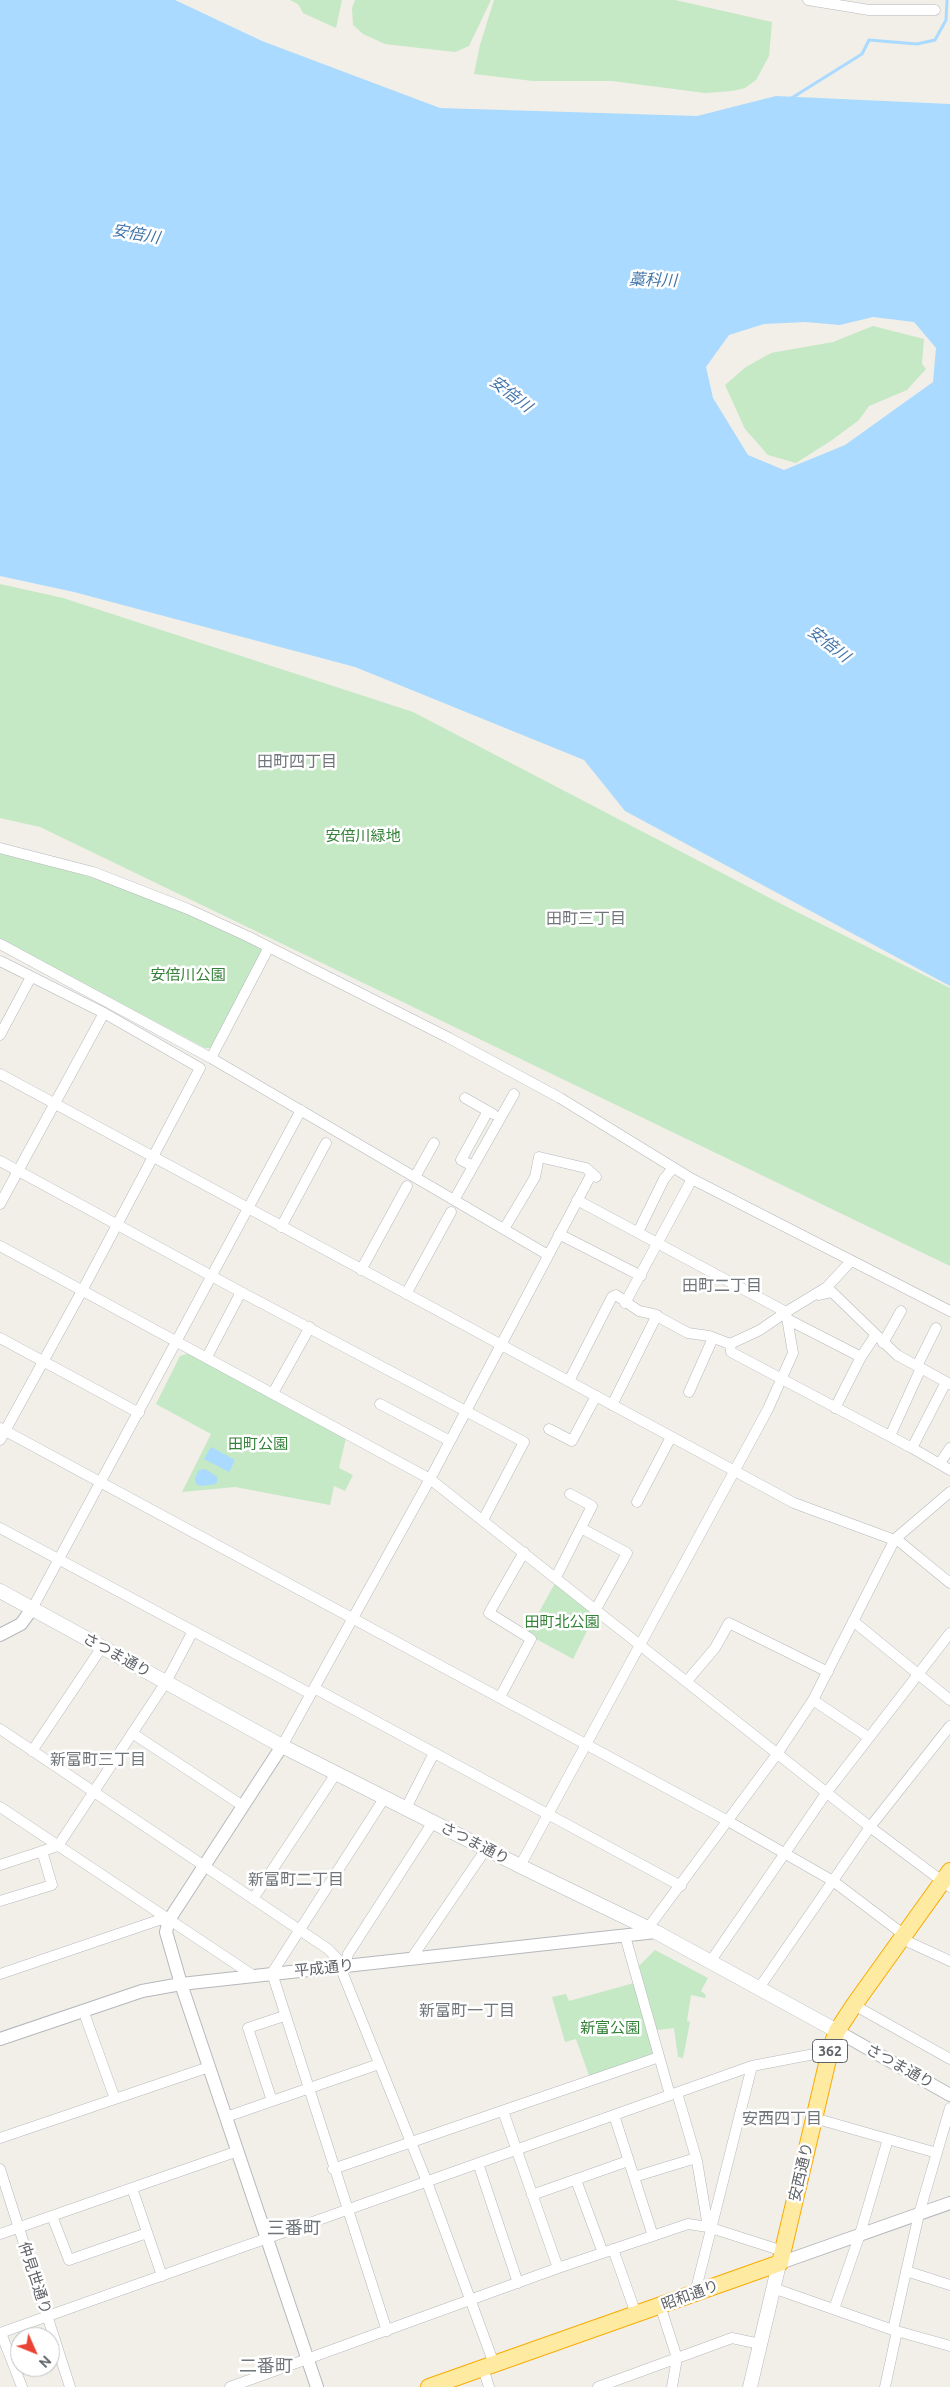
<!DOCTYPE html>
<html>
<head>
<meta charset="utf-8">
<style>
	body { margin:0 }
	#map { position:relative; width:950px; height:2387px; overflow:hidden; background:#f1efe8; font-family:Ubuntu,sans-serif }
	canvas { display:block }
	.north { position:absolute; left:10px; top:2327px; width:50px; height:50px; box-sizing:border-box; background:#fff; border:1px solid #bfc1c3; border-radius:50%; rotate:134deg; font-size:14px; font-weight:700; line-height:20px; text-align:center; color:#5f6368 }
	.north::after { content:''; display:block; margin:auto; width:18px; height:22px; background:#ea4335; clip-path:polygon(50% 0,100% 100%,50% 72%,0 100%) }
</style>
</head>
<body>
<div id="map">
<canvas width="950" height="2387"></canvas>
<div class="north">N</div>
</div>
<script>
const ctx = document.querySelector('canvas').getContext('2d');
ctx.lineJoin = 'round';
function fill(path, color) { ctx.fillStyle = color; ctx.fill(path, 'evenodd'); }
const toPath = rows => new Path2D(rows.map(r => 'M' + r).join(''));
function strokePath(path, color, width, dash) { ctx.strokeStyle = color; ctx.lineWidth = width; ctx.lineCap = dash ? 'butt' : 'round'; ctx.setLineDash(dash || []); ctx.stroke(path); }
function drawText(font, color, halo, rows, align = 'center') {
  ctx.font = font + ' Ubuntu,"Noto Sans JP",sans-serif'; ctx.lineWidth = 5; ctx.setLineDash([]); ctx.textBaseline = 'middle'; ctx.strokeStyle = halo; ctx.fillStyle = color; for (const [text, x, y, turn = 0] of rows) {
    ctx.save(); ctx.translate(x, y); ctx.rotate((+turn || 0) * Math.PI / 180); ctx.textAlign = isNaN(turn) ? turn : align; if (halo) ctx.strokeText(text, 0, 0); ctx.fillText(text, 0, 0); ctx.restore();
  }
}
const green = toPath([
	[290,0,342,0,336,28,303,13,298,4],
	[355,0,491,0,469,46,455,52,385,44,363,34,353,25,352,8],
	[494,0,675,0,772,22,769,56,756,80,745,88,732,91,705,93,612,81,533,81,474,74,480,45],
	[873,326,924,339,922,364,926,369,907,390,869,406,859,420,832,440,796,463,768,455,745,429,725,385,746,367,771,353,833,342],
	[0,584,63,598,413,712,791,909,950,988,950,1266,40,827,0,818],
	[0,853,62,868,111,884,198,918,265,948,213,1048,205,1048,0,939],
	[189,1353,346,1438,339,1468,353,1475,345,1491,334,1486,330,1505,235,1487,182,1492,211,1434,156,1404,180,1356],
	[555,1583,595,1615,573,1659,527,1634],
	[655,1950,708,1978,701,1991,706,1995,705,1998,691,1995,687,2021,690,2022,683,2058,678,2057,674,2028,657,2030,639,1966],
	[634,1983,654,2051,650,2058,590,2078,576,2039,565,2042,552,1997,566,1994,569,2001]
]);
const water = toPath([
	[0,0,175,0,262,41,440,108,697,116,776,96,950,104,950,986,625,811,584,760,355,667,74,592,0,576],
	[873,317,914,322,936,348,933,382,845,445,784,470,748,455,713,398,706,367,729,335,764,324,805,322,840,325],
	[211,1447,235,1460,229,1472,204,1459],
	[205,1469,216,1476,218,1478,216,1484,201,1486,196,1484,195,1478,199,1470]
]);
const stream = toPath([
	[790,99,862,54,869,40,917,44,935,40,946,20,947,0]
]);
const minor = toPath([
	[808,0,869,10,935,10],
	[0,848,93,872,188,909,249,937,449,1038,560,1098,692,1179,950,1311],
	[0,944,211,1058,548,1255],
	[0,961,104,1013,200,1068,83,1289,0,1440],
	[0,1035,31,977],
	[211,1058,269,947],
	[0,1074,794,1503,900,1542,950,1583],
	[465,1098,493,1114],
	[0,1161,241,1292],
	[473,1166,461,1160,488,1111],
	[415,1177,434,1143],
	[454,1200,514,1094],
	[0,1204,104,1013],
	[281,1227,326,1143],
	[504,1229,535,1177,539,1157,586,1168,596,1177],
	[638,1232,664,1179,673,1168],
	[559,1234,641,1276],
	[0,1246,430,1479,870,1827,950,1887],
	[361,1270,407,1186],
	[406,1294,451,1212],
	[819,1295,832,1292,897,1355,950,1384],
	[625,1303,692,1179],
	[787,1319,861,1357],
	[0,1338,139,1413],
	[883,1343,901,1311],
	[730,1344,731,1352,912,1448,950,1470],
	[207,1357,241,1292,524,1442,483,1520],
	[917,1366,936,1328],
	[569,1381,612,1297,616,1295,639,1311,653,1314,688,1333,709,1336,730,1344,760,1330,786,1312,577,1200],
	[689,1392,713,1338],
	[273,1393,310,1327],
	[380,1404,450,1441],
	[612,1405,657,1315],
	[835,1408,861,1357,875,1336],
	[0,1428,728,1821,833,1881,903,1934],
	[549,1429,572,1441,596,1396],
	[890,1436,921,1368],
	[912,1448,946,1382],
	[940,1463,950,1448],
	[637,1502,671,1437],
	[0,1528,311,1694],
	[581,1528,627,1553,596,1609],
	[556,1577,592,1506,570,1494],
	[32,1609,301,1110],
	[853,1621,950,1700],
	[687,1681,715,1648,729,1623,828,1672],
	[314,1688,681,1886],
	[500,1697,531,1639,489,1613,524,1552],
	[813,1700,868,1737],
	[0,1729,328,1949,345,1967],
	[132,1733,243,1806],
	[282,1746,430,1479,592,1173],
	[32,1751,102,1647],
	[385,1797,272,1973,387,2331],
	[0,1807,254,1976],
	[406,1808,434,1753],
	[433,1822,348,1954,343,1974,427,2182,494,2364],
	[0,1865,58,1846,166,1682,193,1631],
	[520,1866,768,1409,793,1353,786,1312,827,1287,851,1261],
	[253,1899,337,1772],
	[0,1901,52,1885,42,1851],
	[648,1928,777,1754,813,1700,895,1539,950,1492],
	[625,1936,670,2095],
	[900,1938,950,1961],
	[411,1959,486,1849],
	[710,1962,827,1792,950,1633],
	[0,1974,159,1920,169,1920],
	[759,1988,870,1827,950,1726],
	[854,2005,950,2059],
	[83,2010,115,2099],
	[677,2093,697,2161,708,2227],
	[272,2101,248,2028,284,2016],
	[503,2111,558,2268],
	[614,2115,653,2236],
	[226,2117,379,2064],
	[814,2118,937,2153],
	[0,2138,209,2067],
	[478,2163,518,2283],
	[0,2169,70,2387],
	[333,2169,659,2057],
	[634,2177,696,2158],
	[576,2180,603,2253],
	[132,2188,162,2276],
	[532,2195,628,2161],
	[52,2216,69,2260,147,2233],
	[0,2234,238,2151],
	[613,2249,636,2314],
	[906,2271,950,2285],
	[773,2288,893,2330,950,2346],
	[695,2293,752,2066],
	[660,2305,677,2358,672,2387],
	[834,2309,860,2234,888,2139],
	[893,2330,919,2214,950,2108],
	[0,2333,752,2066,830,2051],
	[1,2333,22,2387],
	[483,2368,489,2387],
	[230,2387,558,2268,688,2224,708,2227,783,2251],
	[598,2387,732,2338,760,2344],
	[885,2387,897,2331]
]);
const tertiary = toPath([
	[0,1635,21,1624,32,1609],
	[282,1746,169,1920,166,1932,181,1984,317,2387],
	[837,2031,950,2095],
	[0,2039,142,1991,181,1984,656,1932],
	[780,2263,950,2203]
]);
const secondary = toPath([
	[0,1591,282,1746,520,1866,656,1932,837,2031,834,2041],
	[750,2387,781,2256]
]);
const trunk = toPath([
	[429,2387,780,2263,830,2051,837,2031,854,2005,950,1871]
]);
const shields = [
	[830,2051,35]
];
const shieldNames = [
	["362",830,2051]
];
const parkNames = [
	["安倍川緑地",363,836],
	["安倍川公園",188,975],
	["田町公園",258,1444],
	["田町北公園",562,1622],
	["新富公園",610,2028]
];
const streetNames = [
	["さつま通り",117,1655,29],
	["さつま通り",475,1843,27],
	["平成通り",324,1968,-6],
	["さつま通り",900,2066,29],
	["安西通り",801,2172,-77],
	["仲見世通り",35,2278,72],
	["昭和通り",690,2295,-20]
];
const waterNames = [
	["安倍川",136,234,10],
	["藁科川",653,280,2],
	["安倍川",511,394,38],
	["安倍川",829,644,38]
];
const neighbourhoodNames = [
	["田町四丁目",297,762],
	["田町三丁目",586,919],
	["田町二丁目",722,1286],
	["新富町三丁目",98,1760],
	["新富町二丁目",296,1880],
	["新富町一丁目",467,2011],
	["安西四丁目",782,2119]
];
const quarterNames = [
	["三番町",294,2228],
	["二番町",266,2366]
];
fill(green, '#c5e8c5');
fill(water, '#aadaff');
strokePath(stream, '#aadaff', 3);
strokePath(minor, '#b5b8bc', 11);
strokePath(tertiary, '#b5b8bc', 14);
strokePath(secondary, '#b6babf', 15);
strokePath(trunk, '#f9ab00', 18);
strokePath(minor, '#fff', 10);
strokePath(tertiary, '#fff', 12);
strokePath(secondary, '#fff', 14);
strokePath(trunk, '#feeaa1', 16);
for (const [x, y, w] of shields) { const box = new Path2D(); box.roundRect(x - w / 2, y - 11.5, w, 23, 4); ctx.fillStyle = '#fff'; ctx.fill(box); strokePath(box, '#5f6368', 1); }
drawText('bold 14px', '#5f6368', null, shieldNames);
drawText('15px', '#348238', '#fff', parkNames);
drawText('15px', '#5f6368', '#fff', streetNames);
drawText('italic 16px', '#4174aa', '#fff', waterNames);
drawText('16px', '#70757a', '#fff', neighbourhoodNames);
drawText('18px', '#70757a', '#fff', quarterNames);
</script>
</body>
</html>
